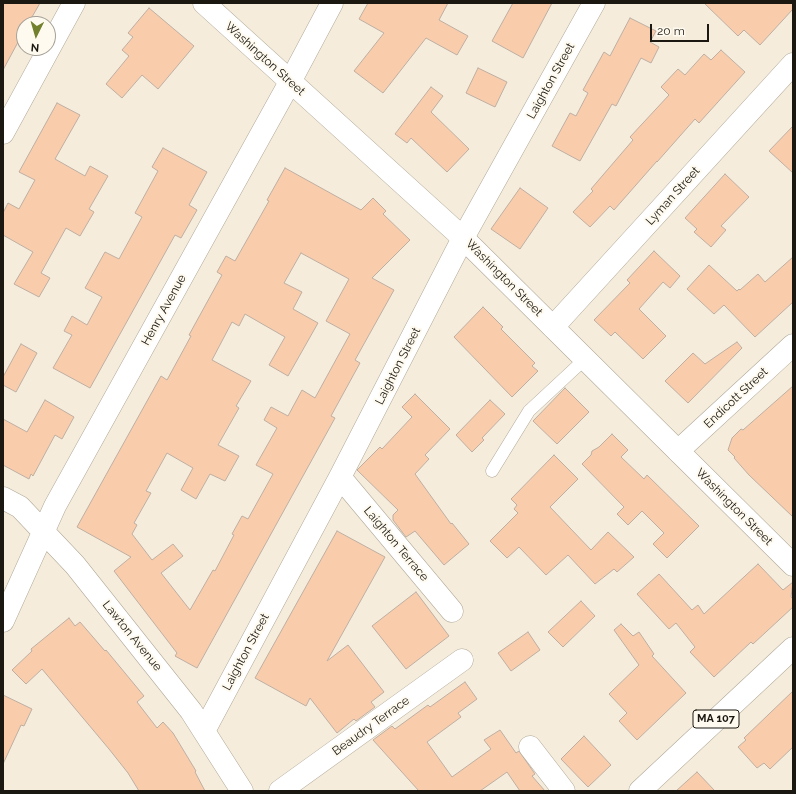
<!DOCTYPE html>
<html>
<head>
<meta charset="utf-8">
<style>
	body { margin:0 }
	#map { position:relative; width:796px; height:794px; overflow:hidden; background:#f5ecdb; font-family:Raleway,sans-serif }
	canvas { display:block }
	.frame { position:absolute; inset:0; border:4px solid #1b1812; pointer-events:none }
	.north { position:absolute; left:16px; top:16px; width:40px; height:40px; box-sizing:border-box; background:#fffaef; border:1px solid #a4a097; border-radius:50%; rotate:185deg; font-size:11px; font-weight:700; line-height:16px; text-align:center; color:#1b1812 }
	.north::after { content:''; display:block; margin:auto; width:14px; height:18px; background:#73802d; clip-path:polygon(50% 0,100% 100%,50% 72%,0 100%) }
	.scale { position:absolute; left:650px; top:24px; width:59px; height:18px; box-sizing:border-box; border:2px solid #1b1812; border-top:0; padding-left:5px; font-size:12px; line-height:14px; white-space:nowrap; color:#1b1812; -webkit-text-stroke:3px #fffaef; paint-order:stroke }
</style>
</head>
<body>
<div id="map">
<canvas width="796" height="794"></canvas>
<div class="frame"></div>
<div class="north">N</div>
<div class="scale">20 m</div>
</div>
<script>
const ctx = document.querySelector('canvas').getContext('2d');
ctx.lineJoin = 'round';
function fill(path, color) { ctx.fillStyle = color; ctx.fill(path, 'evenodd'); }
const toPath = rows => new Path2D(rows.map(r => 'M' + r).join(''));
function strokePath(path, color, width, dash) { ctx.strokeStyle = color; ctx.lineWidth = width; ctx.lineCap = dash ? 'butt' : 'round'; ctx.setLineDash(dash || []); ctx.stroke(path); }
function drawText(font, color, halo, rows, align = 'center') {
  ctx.font = font + ' Raleway,sans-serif'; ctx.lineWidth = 4; ctx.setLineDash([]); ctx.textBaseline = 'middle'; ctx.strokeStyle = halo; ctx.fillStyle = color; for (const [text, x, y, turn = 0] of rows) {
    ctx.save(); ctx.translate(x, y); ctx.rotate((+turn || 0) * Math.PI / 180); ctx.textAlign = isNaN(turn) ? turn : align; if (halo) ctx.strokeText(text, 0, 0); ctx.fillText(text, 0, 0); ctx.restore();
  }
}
const building = toPath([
	[3,3,40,3,28,24,24,24,24,31,3,70,3,3],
	[368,3,448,3,439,20,468,36,457,55,426,38,383,93,354,71,384,33,359,19,368,3],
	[513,3,552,3,523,58,492,41,513,3],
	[704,3,793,3,793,9,760,45,744,30,738,36,704,3],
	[149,8,194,46,158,89,142,75,122,98,106,84,129,56,122,50,133,37,128,33,149,8],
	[630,18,656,31,650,42,659,47,651,63,641,58,616,106,612,104,580,161,552,146,570,113,576,116,588,93,583,90,604,52,610,56,630,18],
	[721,50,745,72,699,123,695,119,657,162,657,161,614,210,610,206,590,227,573,212,593,191,591,189,633,140,630,137,669,95,661,87,678,69,685,75,704,54,711,60,721,50],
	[478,68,507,82,495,107,466,93,478,68],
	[431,87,443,96,431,112,469,149,447,172,411,138,407,143,395,134,431,87],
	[57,103,80,115,55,159,85,176,90,166,108,176,89,209,94,212,80,236,66,228,41,273,50,278,39,297,14,284,33,252,3,235,3,213,8,203,19,209,35,180,19,172,57,103],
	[793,126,793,173,769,151,793,126],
	[163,148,207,172,189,205,197,210,181,238,175,235,90,388,53,368,72,335,64,331,72,316,87,325,102,297,85,288,105,252,119,259,142,217,135,213,158,171,152,167,163,148],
	[285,168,361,210,373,198,386,211,383,214,410,240,372,278,394,290,355,360,360,363,331,416,335,418,197,668,175,656,177,653,114,571,131,557,77,527,161,376,167,380,191,336,189,335,222,275,217,272,226,256,235,261,269,201,267,200,285,168],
	[301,253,349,279,326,321,350,334,315,398,302,390,288,416,271,407,264,420,277,428,256,465,273,474,248,519,242,516,232,534,234,535,215,571,213,570,190,610,161,573,183,556,173,544,152,560,132,534,137,525,134,523,151,493,146,491,167,453,193,468,181,490,196,499,210,474,225,481,239,456,218,445,239,408,236,406,251,381,212,360,232,322,239,326,245,314,285,337,269,365,288,376,318,323,293,309,302,292,284,283,301,253],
	[725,174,749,197,721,226,726,230,711,247,694,232,697,229,685,218,725,174],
	[520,188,548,208,520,249,491,229,520,188],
	[654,251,680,276,670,288,663,282,639,309,666,336,643,359,615,332,611,336,594,320,630,283,627,280,654,251],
	[793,257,793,302,755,337,724,305,714,314,687,289,709,265,737,291,739,289,740,290,758,274,765,282,793,257],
	[483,307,503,327,501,329,535,363,532,366,538,371,512,397,454,337,483,307],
	[737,342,742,348,688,403,665,381,693,353,705,364,737,342],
	[21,344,37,353,16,392,3,385,3,377,21,344],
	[793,386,793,517,749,475,734,458,735,457,728,450,732,438,741,429,743,430,793,386],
	[565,388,589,412,557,444,533,421,565,388],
	[415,394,450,429,425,455,429,459,415,474,451,524,452,523,469,544,444,565,415,531,406,537,393,520,393,515,398,510,357,470,380,447,382,449,412,417,402,407,415,394],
	[45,400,74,417,62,439,55,435,33,476,31,474,29,479,3,465,3,419,27,432,45,400],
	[490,400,505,414,482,438,484,440,472,452,456,435,490,400],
	[612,434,628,450,621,457,644,479,647,475,699,526,667,558,653,544,664,533,642,511,628,525,617,514,624,507,582,464,591,455,592,451,599,447,612,434],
	[554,455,578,479,550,507,591,550,608,532,634,557,617,572,614,569,595,584,568,555,546,575,519,547,507,558,490,541,518,513,514,509,517,505,511,499,554,455],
	[337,531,385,557,327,661,348,645,384,692,371,702,375,707,356,721,354,719,337,733,310,698,306,706,255,678,337,531],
	[758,564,783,590,793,582,791,597,793,599,793,607,753,644,751,642,714,677,690,652,695,647,676,623,669,629,637,594,659,574,692,610,698,605,704,614,758,564],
	[416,592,449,636,406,669,372,626,416,592],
	[581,601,595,616,563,647,548,632,581,601],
	[69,618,75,626,80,622,105,651,106,650,144,696,137,702,157,728,163,722,173,733,196,771,195,772,205,791,139,791,128,773,109,749,42,669,26,684,12,670,32,651,31,649,69,618],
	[621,624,633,636,639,632,654,654,652,656,686,693,637,740,619,721,627,713,609,694,639,665,614,630,621,624],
	[528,632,540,650,511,671,498,653,528,632],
	[465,682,477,699,458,713,461,717,427,742,452,777,491,749,484,740,500,730,516,753,519,751,535,774,532,776,545,791,520,791,507,772,480,791,419,791,373,740,392,726,395,729,428,705,430,707,465,682],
	[793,691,793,747,770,769,764,763,757,768,738,747,746,740,744,738,793,691],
	[3,695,32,709,24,726,21,725,3,764,3,695],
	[584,736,611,765,588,787,561,759,584,736],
	[697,772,715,791,676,791,697,772]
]);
const lane = toPath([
	[492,471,529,411,585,359]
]);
const street = toPath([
	[3,133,74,3],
	[553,327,793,64],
	[678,451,793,345],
	[340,477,452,611],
	[3,498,20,507,75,565,191,711,242,791],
	[3,621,55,506,290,82,332,3],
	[204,731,340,477,463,238,594,3],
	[530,747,564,791],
	[280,791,462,660]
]);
const secondary = toPath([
	[204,3,463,238,793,565]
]);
const primary = toPath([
	[640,791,793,648]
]);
const shields = [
	[716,719,46]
];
const shieldNames = [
	["MA 107",716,719]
];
const streetNames = [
	["Washington Street",265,59,42],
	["Laighton Street",551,81,-61],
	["Lyman Street",673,196,-48],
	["Washington Street",504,278,45],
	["Henry Avenue",164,310,-61],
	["Laighton Street",398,366,-63],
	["Endicott Street",736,398,-43],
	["Washington Street",734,507,45],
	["Laighton Terrace",396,544,50],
	["Lawton Avenue",132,636,51],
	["Laighton Street",246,652,-62],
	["Beaudry Terrace",371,726,-36]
];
fill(building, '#f9cdac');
strokePath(building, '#beaea2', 1);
strokePath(lane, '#b0a898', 13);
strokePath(street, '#b0a898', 23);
strokePath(secondary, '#b0a898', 23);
strokePath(primary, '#b0a898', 23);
strokePath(lane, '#fff', 12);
strokePath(street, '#fff', 22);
strokePath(secondary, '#fff', 22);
strokePath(primary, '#fff', 22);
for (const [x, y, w] of shields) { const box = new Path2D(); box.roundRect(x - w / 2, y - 9, w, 18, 3); ctx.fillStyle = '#fffaef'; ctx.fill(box); strokePath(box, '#1b1812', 1); }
drawText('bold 11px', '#1b1812', null, shieldNames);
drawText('12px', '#1b1812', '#fffaef', streetNames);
</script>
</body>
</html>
